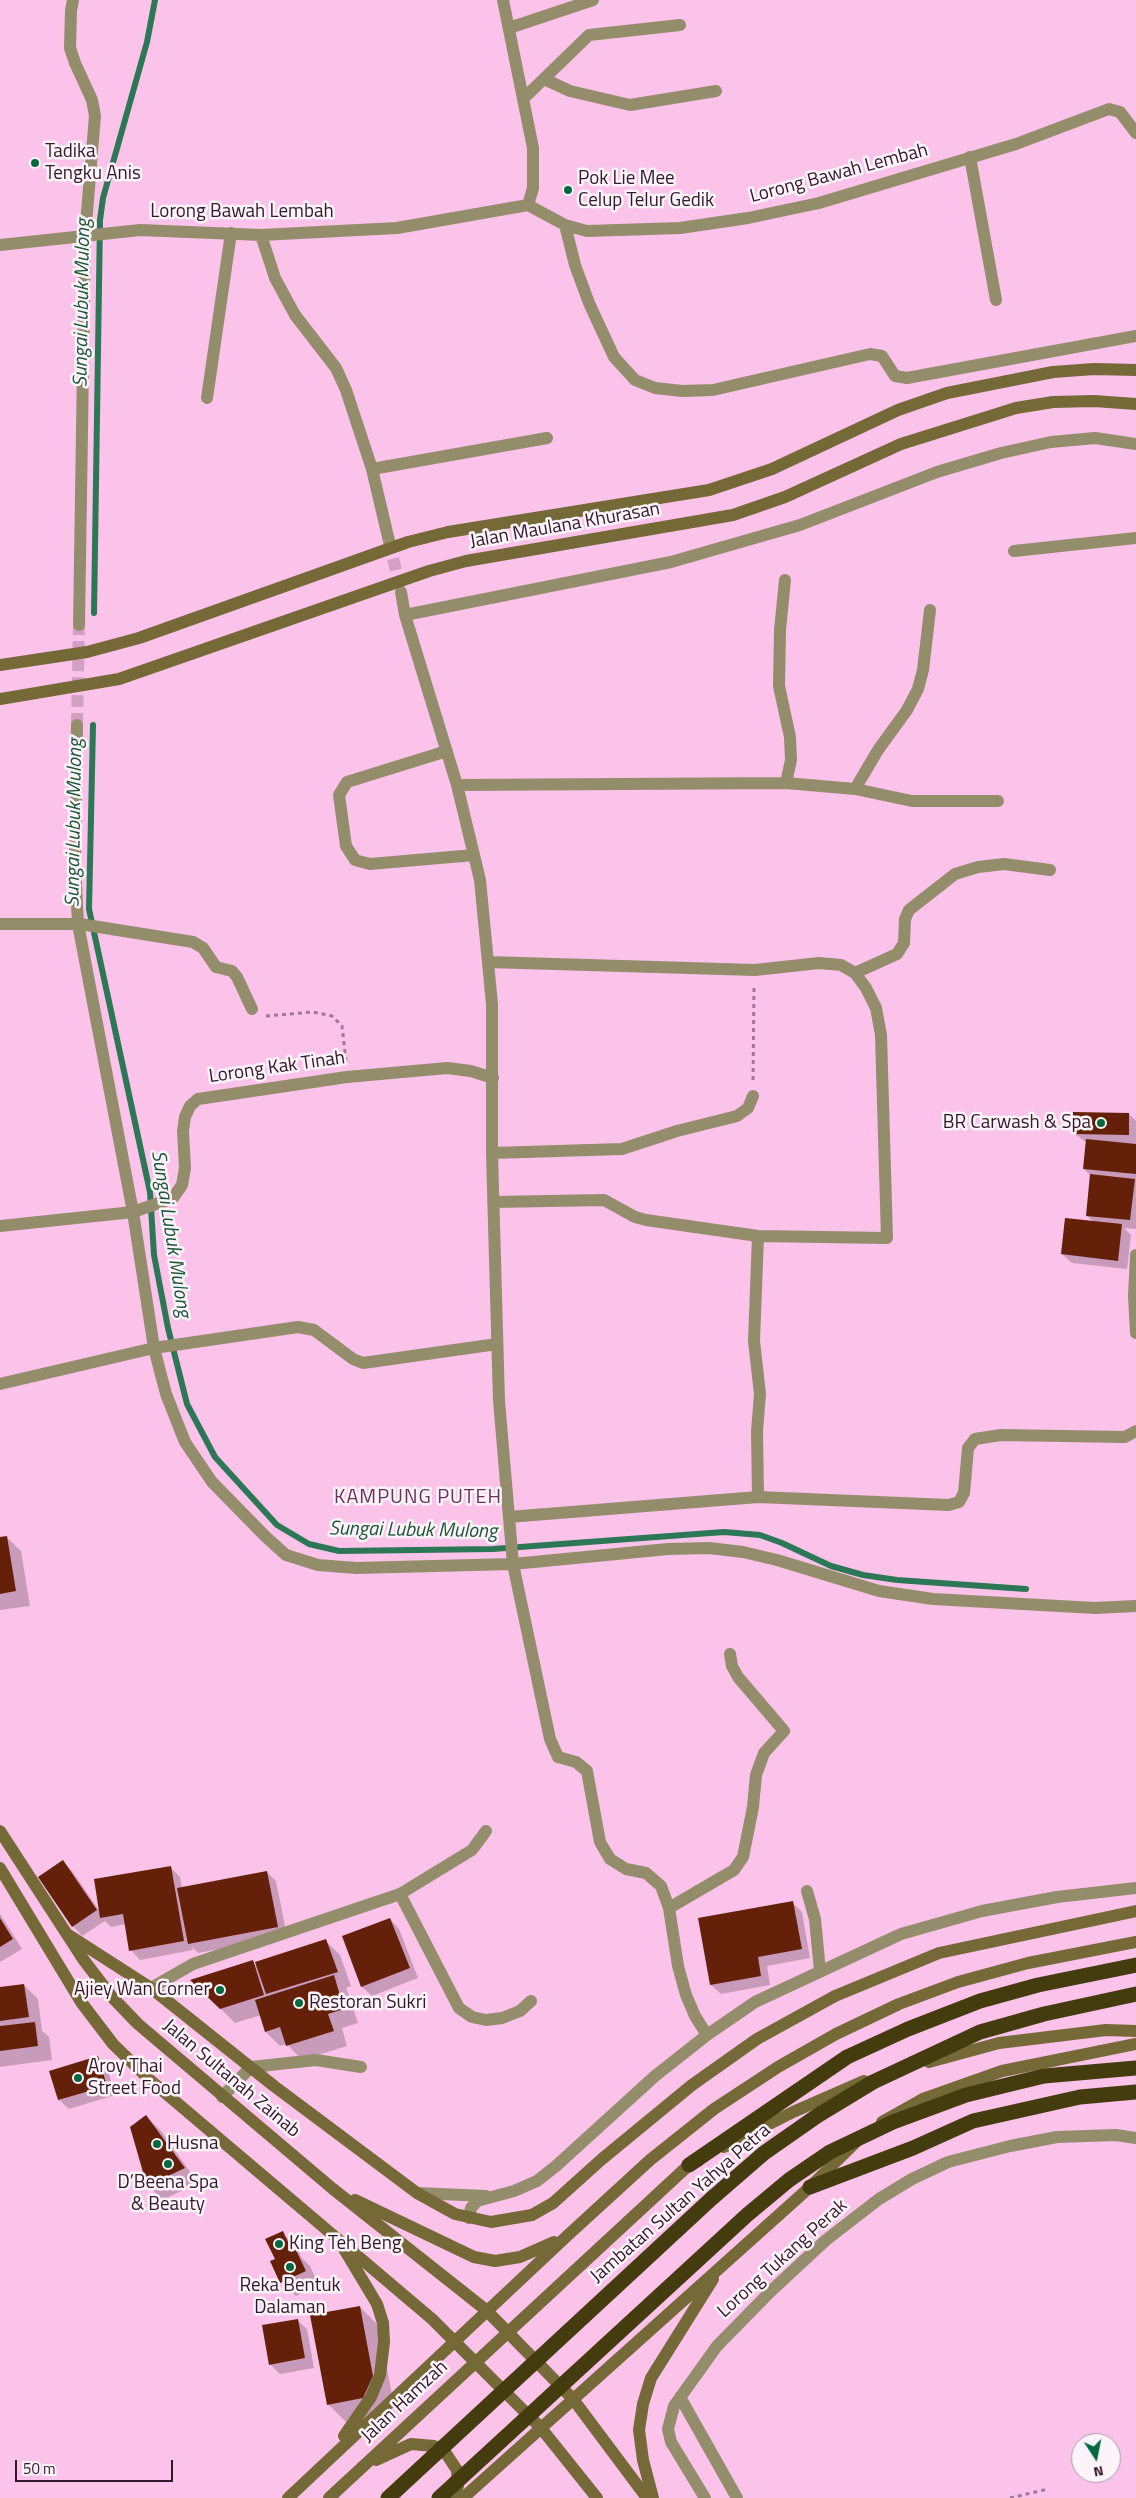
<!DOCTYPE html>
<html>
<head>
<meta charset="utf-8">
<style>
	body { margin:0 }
	#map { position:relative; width:1136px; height:2498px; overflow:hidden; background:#fbc2ea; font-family:"Titillium Web",sans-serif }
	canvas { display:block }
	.north { position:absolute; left:1071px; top:2433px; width:50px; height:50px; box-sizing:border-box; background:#fcf4f9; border:1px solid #ab9ca7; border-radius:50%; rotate:169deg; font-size:14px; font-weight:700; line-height:20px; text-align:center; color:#32182b }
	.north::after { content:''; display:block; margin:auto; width:18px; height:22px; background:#00693f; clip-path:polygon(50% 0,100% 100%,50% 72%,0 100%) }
	.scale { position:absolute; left:15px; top:2460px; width:158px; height:22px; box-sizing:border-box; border:2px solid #32182b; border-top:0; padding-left:6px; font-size:15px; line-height:18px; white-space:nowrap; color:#32182b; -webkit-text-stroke:4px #fcf4f9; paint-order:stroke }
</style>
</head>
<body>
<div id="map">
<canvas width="1136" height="2498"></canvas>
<div class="north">N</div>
<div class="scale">50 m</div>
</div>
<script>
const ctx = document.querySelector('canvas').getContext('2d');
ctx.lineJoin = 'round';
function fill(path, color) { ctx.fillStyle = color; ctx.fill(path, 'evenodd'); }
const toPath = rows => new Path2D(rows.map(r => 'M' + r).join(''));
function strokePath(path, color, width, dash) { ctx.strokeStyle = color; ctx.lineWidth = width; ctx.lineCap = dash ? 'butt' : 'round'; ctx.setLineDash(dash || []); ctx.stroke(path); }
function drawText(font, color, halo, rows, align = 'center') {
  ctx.font = font + ' "Titillium Web",sans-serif'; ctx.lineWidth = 5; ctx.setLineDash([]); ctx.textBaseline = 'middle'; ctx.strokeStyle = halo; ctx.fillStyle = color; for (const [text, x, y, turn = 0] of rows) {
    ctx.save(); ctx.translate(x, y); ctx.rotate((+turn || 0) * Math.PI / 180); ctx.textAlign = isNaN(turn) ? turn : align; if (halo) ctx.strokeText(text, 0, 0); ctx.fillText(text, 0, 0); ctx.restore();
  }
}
const shadow = toPath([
	[1129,1114,1136,1121,1136,1229,1124,1228,1131,1235,1127,1269,1072,1263,1062,1254,1094,1222,1087,1216,1091,1176,1084,1169,1087,1143,1074,1133],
	[6,1537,21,1551,30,1606,0,1610,0,1538],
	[62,1861,72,1871,101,1913,170,1867,180,1877,182,1888,267,1872,276,1881,287,1936,198,1953,192,1947,193,1950,140,1960,131,1950,126,1924,111,1927,105,1921,82,1936,73,1926,40,1877],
	[793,1903,802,1912,810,1958,767,1966,770,1985,721,1994,711,1985],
	[0,1914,22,1949,0,1962],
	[390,1919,399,1929,418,1978,372,1996,362,1987,343,1937],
	[326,1941,340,1955,351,1986,346,1988,358,2023,342,2028,347,2046,302,2060,287,2044,280,2046,266,2032,261,2015,235,2023,206,1994,252,1962,259,1968],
	[24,1985,38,1999,42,2031,49,2037,52,2060,0,2067,0,1988],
	[97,2058,107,2067,115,2095,69,2109,59,2100,51,2071],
	[146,2116,161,2131,198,2183,162,2200,148,2185],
	[282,2233,297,2247,301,2257,310,2266,319,2286,296,2296,281,2282,276,2259],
	[360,2307,379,2326,392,2395,382,2417,347,2423,328,2404],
	[297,2320,307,2329,314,2368,280,2374,270,2364]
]);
const stream = toPath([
	[94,613,100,220,103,198,147,42,155,0],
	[93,725,89,909,150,1192,154,1255,168,1328,187,1404,215,1457,277,1525,309,1544,339,1551,493,1549,724,1532,760,1535,782,1543,831,1566,863,1575,897,1580,1026,1589]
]);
const building = toPath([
	[1073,1112,1129,1113,1129,1135,1073,1134],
	[1086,1139,1136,1144,1136,1174,1083,1169],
	[1090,1174,1135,1179,1130,1220,1086,1216],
	[1065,1218,1122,1224,1118,1261,1061,1254],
	[7,1536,16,1591,0,1594,0,1537],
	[63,1860,97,1910,72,1927,38,1877],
	[171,1866,184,1941,129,1951,123,1914,100,1918,94,1879],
	[267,1871,278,1927,188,1944,177,1888],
	[793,1901,802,1949,758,1957,761,1976,710,1985,698,1918],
	[0,1918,13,1939,0,1947],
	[390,1918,410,1968,361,1987,342,1936],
	[326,1939,338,1972,266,1994,255,1962],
	[253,1960,264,1995,220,2009,190,1980],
	[334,1975,344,2009,328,2014,334,2031,286,2046,280,2027,265,2032,255,2000],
	[24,1984,29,2017,0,2021,0,1987],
	[35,2022,38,2046,0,2051,0,2026],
	[98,2056,107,2086,58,2100,49,2071],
	[146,2115,185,2168,147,2186,130,2127],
	[283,2231,292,2251,296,2250,306,2271,280,2283,270,2261,275,2259,265,2239],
	[360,2306,373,2376,363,2398,327,2405,310,2315],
	[298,2319,305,2358,269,2365,262,2325]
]);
const streetTunnel = toPath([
	[389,541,401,592],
	[77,725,79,625]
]);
const path = toPath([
	[266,1016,313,1012,332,1016,342,1026,346,1061],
	[753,1080,754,986],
	[1010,2498,1048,2489]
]);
const lane = toPath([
	[71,11,73,0],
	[509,28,593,0],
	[544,79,570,91,630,105,716,91],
	[523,99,589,35,680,25],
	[970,157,996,300],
	[372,469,547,438],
	[1014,551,1136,538],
	[807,1891,815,1919,820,1971],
	[400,1894,459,2008,472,2017,486,2020,502,2018,520,2011,531,2001],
	[222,2097,251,2067,316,2060,361,2067]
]);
const street = toPath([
	[503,0,533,148,533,188,528,205],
	[71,11,70,48,75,63,92,100,95,116,85,236,79,625],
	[565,225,575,265,589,303,614,357,635,380,655,388,682,391,713,390,870,354,882,356,895,376,907,378,1136,336],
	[261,235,275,278,295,315,336,368,346,390,372,469,389,541],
	[0,245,140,230,261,235,397,228,528,205,565,225,587,231,680,228,748,218,819,203,1016,144,1109,109,1120,112,1136,133],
	[207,398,231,233],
	[785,580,780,630,779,686,790,737,791,760,786,783],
	[401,592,405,615,457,785,480,880,492,1004,492,1153,499,1401,513,1564,550,1739,558,1757,576,1762,587,1771,600,1842,610,1859,626,1869,646,1873,661,1886,669,1908,678,1966,686,1995,695,2016,707,2035],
	[405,615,671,562,800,525,937,472,1001,453,1051,442,1095,438,1136,444],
	[77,725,75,864,78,924,133,1212,154,1348,166,1394,185,1442,212,1482,266,1537,286,1555,318,1565,356,1568,513,1564,668,1549,709,1548,743,1552,777,1560,879,1591,933,1599,1095,1608,1136,1606],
	[447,751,347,782,339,795,346,846,355,860,370,864,474,855],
	[457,785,786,783,855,789,912,801,998,801],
	[855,789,878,750,907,710,918,689,923,670,930,610],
	[0,924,80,924,193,942,203,948,216,967,232,971,237,977,252,1009],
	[488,962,755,970,819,963,841,965,855,973,866,988,876,1008,881,1035,887,1238,758,1236,646,1220,635,1217,604,1200,493,1202],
	[855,973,897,954,904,943,905,919,909,910,955,874,978,867,1004,864,1050,870],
	[492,1153,622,1149,677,1131,737,1116,748,1108,753,1096],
	[0,1226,133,1212,173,1198,182,1185,185,1168,183,1131,185,1117,190,1106,198,1099,347,1077,447,1068,471,1071,493,1078],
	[1136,1255,1134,1296,1136,1333],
	[0,1384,154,1348,298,1327,314,1330,353,1359,363,1363,497,1344],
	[758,1497,757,1431,760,1394,754,1341,758,1236],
	[509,1517,758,1497,949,1505,959,1502,964,1493,968,1448,975,1439,1001,1435,1125,1437,1136,1431],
	[669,1908,734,1870,743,1857,753,1807,756,1775,764,1753,784,1731,738,1677,732,1666,730,1654],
	[151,1988,193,1964,400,1894,472,1850,486,1831],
	[417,2193,486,2196],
	[469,2218,471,2208,477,2201,514,2191,537,2181,556,2166,655,2076,707,2035,755,2002,901,1934,982,1911,1057,1897,1136,1888],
	[680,2397,737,2498],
	[705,2498,671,2442,668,2429,674,2406,717,2346,771,2291,826,2240,879,2199,912,2179,948,2162,1010,2146,1057,2137,1116,2135,1136,2138]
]);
const secondary = toPath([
	[0,665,87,652,139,638,408,542,448,532,709,490,772,469,898,410,947,393,1053,372,1094,369,1136,370],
	[0,699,119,679,429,571,466,561,733,515,785,497,901,444,1016,408,1053,402,1094,401,1136,404],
	[0,1831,83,1959,112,1997,138,2024,333,2189,486,2310,573,2399,647,2498],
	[0,1868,81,2002,113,2044,150,2080,432,2319,541,2428,597,2498],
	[67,1934,151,1988,274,2086,417,2193,455,2214,491,2222,532,2215,553,2203,602,2159,692,2085,757,2039,835,1996,939,1953,1136,1911],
	[929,2062,999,2043,1106,2030,1136,2031],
	[882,2122,923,2099,1002,2071,1136,2044],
	[724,2147,793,2112,864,2081],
	[355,2200,474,2257,495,2261,520,2257,554,2242],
	[344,2436,371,2397,380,2375,384,2342,383,2323,377,2304,344,2249],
	[376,2460,411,2444,434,2446,445,2452,457,2470,458,2486,452,2498],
	[288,2498,567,2236,650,2160,714,2109,778,2067,836,2034,899,2004,958,1982,1028,1963,1136,1942],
	[329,2498,689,2165,698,2161],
	[463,2498,810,2187,856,2142],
	[653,2498,643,2460,639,2430,643,2404,651,2378,713,2279]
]);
const highway = toPath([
	[689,2165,847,2057,908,2029,980,2001,1038,1985,1136,1965],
	[810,2187,913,2148,973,2121,1080,2097,1136,2092]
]);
const highwayBridge = toPath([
	[388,2498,711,2199,764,2153,817,2116,873,2082,980,2032,1044,2014,1136,1994],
	[439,2498,747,2215,789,2180,830,2152,893,2122,966,2095,1044,2076,1136,2068]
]);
const markers = [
	[35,163,5,"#00693f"],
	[568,190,5,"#00693f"],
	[1101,1123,5,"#00693f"],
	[220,1990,5,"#00693f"],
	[299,2003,5,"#00693f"],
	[78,2078,5,"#00693f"],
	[157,2144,5,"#00693f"],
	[168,2164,5,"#00693f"],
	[279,2244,5,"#00693f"],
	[290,2267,5,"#00693f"]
];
const poiNames = [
	["Tadika",45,152],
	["Tengku Anis",45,174],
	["Pok Lie Mee",578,179],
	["Celup Telur Gedik",578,201],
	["BR Carwash & Spa",1091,1123,"right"],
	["Ajiey Wan Corner",210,1990,"right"],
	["Restoran Sukri",309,2003],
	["Aroy Thai",88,2067],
	["Street Food",88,2089],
	["Husna",167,2144],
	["D’Beena Spa",168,2183,"center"],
	["& Beauty",168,2205,"center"],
	["King Teh Beng",289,2244],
	["Reka Bentuk",290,2286,"center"],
	["Dalaman",290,2308,"center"]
];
const streetNames = [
	["Lorong Bawah Lembah",839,174,-15],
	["Lorong Bawah Lembah",242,212],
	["Jalan Maulana Khurasan",565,526,-10],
	["Lorong Kak Tinah",277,1068,-8],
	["Jalan Sultanah Zainab",231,2079,40],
	["Jambatan Sultan Yahya Petra",681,2204,-41],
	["Lorong Tukang Perak",783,2259,-42],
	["Jalan Hamzah",405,2402,-43]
];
const waterNames = [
	["Sungai Lubuk Mulong",83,303,-89],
	["Sungai Lubuk Mulong",75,823,-89],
	["Sungai Lubuk Mulong",170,1234,81],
	["Sungai Lubuk Mulong",413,1531,1]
];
const neighbourhoodNames = [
	["KAMPUNG PUTEH",418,1498]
];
fill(shadow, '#0003');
strokePath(stream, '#2c7856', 6);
fill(building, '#652009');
strokePath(streetTunnel, '#d3a0c4', 12, [12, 6]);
strokePath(path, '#a27796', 3, [4, 4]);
strokePath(lane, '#948d6c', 12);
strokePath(street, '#948d6c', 12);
strokePath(secondary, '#746937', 12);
strokePath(highway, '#443b0e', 15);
strokePath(highwayBridge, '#443b0e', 15);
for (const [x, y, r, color] of markers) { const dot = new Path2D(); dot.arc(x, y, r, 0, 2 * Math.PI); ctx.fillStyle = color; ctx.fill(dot); strokePath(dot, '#fcf4f9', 2); }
drawText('19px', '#32182b', '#fcf4f9', poiNames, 'left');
drawText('19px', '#32182b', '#fcf4f9', streetNames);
drawText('italic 20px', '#1a5537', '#fcf4f9', waterNames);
ctx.letterSpacing = '1px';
drawText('20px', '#6b2f5c', '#fcf4f9', neighbourhoodNames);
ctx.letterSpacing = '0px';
</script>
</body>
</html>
